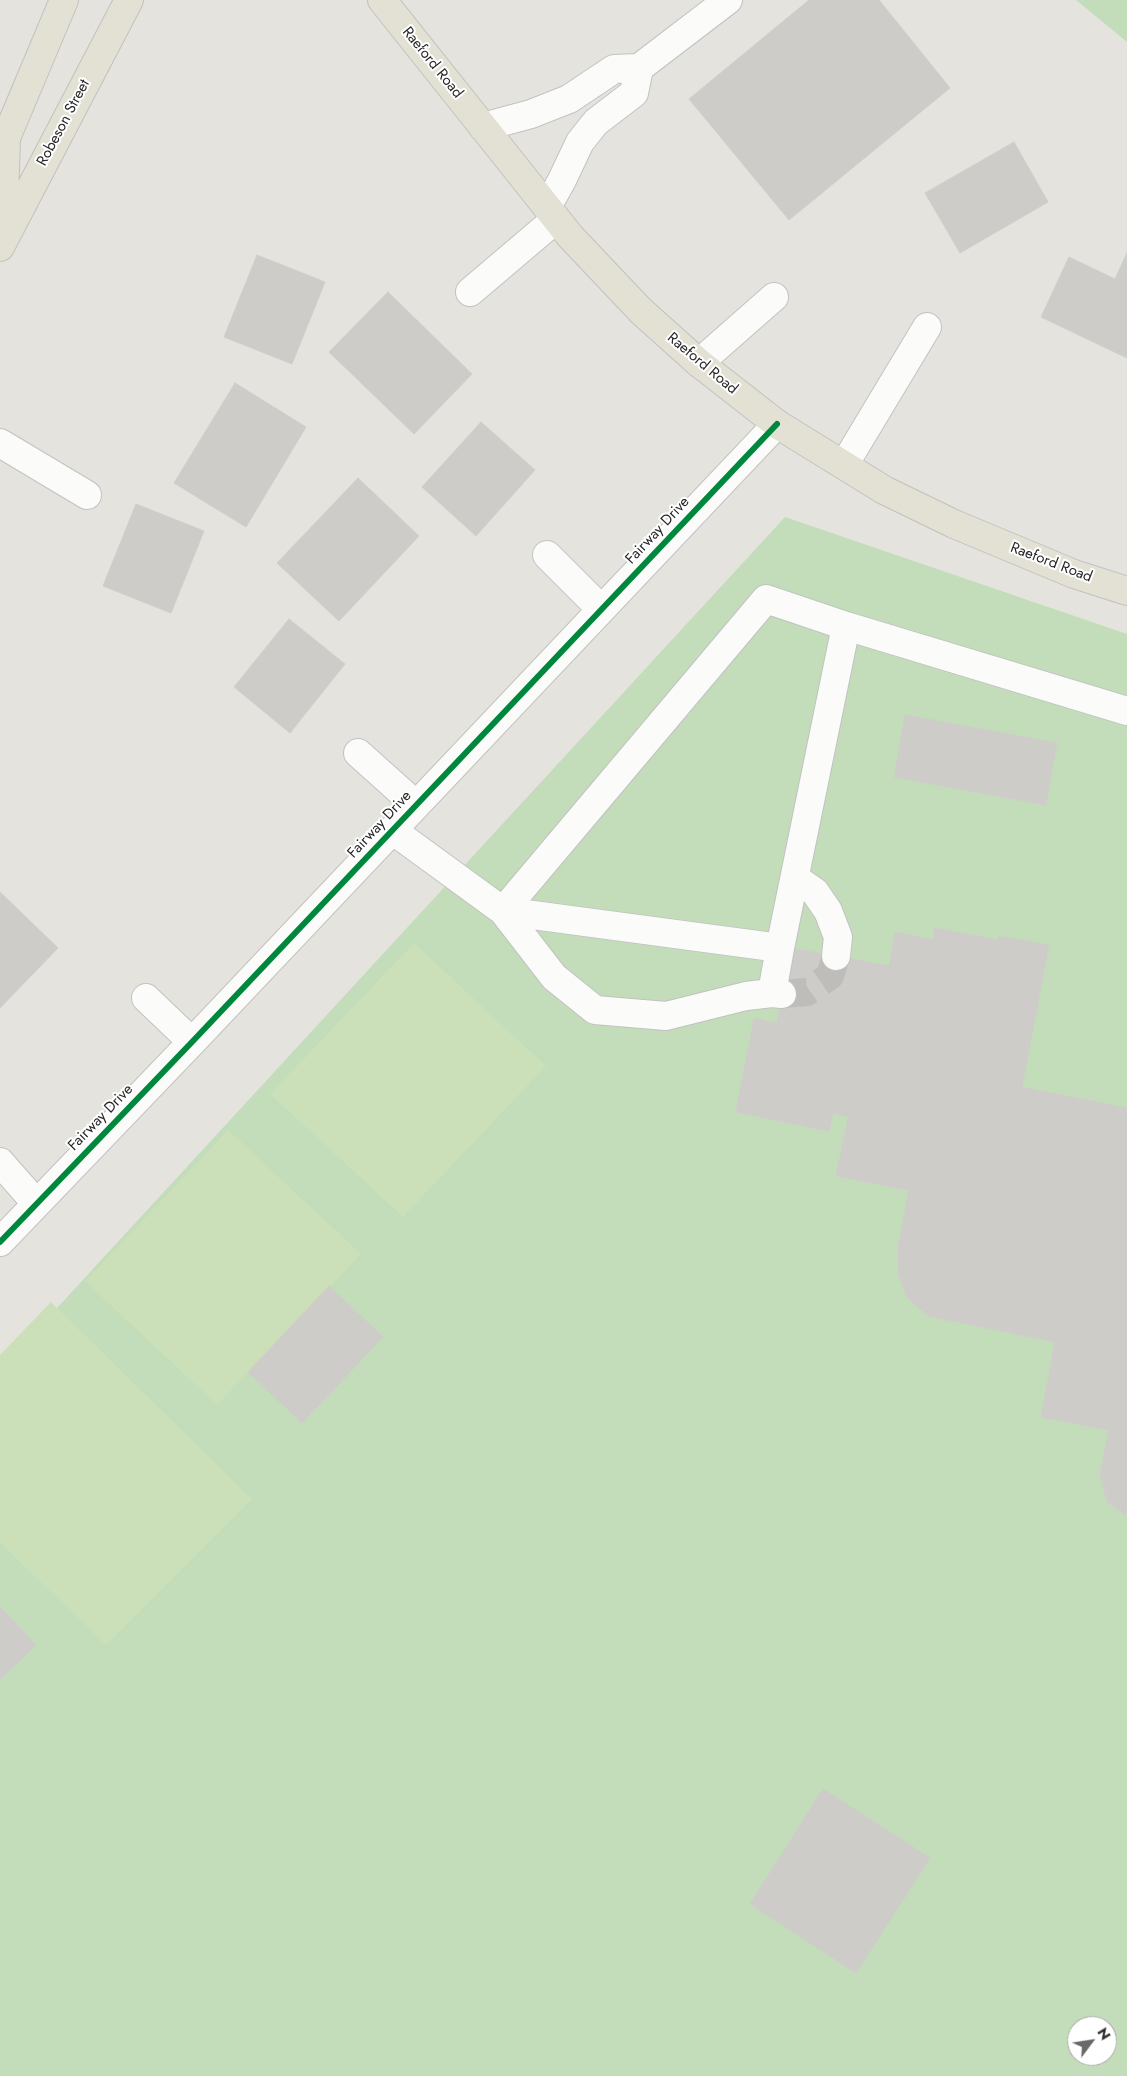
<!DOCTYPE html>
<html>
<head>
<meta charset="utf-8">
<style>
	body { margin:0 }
	#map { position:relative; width:1127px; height:2076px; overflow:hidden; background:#e4e3de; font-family:Jost,sans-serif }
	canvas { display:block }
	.north { position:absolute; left:1067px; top:2016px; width:50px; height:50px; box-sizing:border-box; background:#fff; border:1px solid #a9a9a9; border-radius:50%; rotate:59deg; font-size:14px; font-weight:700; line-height:20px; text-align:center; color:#272727 }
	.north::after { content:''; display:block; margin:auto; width:18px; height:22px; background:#696967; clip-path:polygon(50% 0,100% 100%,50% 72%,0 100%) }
</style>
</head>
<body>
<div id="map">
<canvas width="1127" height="2076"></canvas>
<div class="north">N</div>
</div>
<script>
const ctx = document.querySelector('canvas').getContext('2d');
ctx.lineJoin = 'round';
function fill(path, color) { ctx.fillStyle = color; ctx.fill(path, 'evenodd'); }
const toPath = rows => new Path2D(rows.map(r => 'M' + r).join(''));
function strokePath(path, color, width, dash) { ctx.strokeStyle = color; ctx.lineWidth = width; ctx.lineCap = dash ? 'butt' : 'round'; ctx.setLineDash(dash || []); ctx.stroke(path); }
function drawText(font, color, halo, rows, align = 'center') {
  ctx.font = font + ' Jost,sans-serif'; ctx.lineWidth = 4; ctx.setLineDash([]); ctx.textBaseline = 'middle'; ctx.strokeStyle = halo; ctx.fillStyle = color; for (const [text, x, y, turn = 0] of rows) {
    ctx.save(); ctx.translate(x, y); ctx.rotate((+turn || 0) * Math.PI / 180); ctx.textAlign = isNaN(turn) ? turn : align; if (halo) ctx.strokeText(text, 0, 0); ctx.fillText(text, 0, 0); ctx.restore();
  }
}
const green = toPath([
	[1076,0,1127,0,1127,42],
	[785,517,1127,634,1127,2076,0,2076,0,1370],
	[1077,2026,1107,2026,1107,2056,1077,2056]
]);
const pitch = toPath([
	[414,943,546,1066,403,1217,270,1094],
	[228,1130,361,1254,217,1405,85,1281],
	[51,1302,252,1499,106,1645,0,1543,0,1355]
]);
const building = toPath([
	[809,0,879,0,950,88,789,220,689,99,809,0],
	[1014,142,1048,202,960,253,925,193,1014,142],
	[1127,253,1127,358,1041,317,1069,257,1115,279,1127,253],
	[257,255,325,282,292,364,224,337,257,255],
	[388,292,472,374,414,434,329,352,388,292],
	[235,383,306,427,246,527,174,483,235,383],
	[481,422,535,470,476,536,422,487,481,422],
	[358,478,419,536,339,621,277,563,358,478],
	[136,504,204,531,171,613,103,586,136,504],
	[289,619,345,664,290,733,234,687,289,619],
	[905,715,1057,743,1046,805,894,777,905,715],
	[0,892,58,948,0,1008,0,892],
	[935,928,998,940,999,936,1049,945,1022,1087,1127,1108,1127,1516,1107,1502,1100,1474,1109,1430,1041,1417,1055,1342,928,1316,906,1296,898,1273,898,1247,909,1190,836,1176,848,1117,833,1113,829,1131,736,1112,754,1018,777,1023,791,948,889,966,895,932,933,940,935,928],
	[329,1286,383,1337,302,1423,248,1372,329,1286],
	[0,1607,36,1645,0,1680,0,1607],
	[823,1789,930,1858,856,1973,750,1904,823,1789]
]);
const minorTunnel = toPath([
	[782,994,807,992,830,976,836,956]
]);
const minor = toPath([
	[483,127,531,114,569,99,614,69,639,68,728,0],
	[547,207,562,180,580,142,596,122,634,93,639,68],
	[470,292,556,219],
	[699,363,774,297],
	[0,443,87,495],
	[844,465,927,327],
	[547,555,601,609],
	[358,753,416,805],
	[392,830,503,911,780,948,846,626,1127,711],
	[795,878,815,892,828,911,838,937,836,956],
	[772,993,780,948],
	[782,994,772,993,746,996,666,1016,595,1010,554,977,503,911,766,599,846,626],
	[146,998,192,1042],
	[0,1162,36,1203],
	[0,1242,192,1042,777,424]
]);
const major = toPath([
	[382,0,570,236,641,311,699,363,777,424,884,490,954,524,1074,574,1127,591],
	[3,234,6,138,64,0],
	[0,247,129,0]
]);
const cycleway = toPath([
	[0,1242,192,1042,777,424]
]);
const streetNames = [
	["Raeford Road",432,63,51],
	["Robeson Street",64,123,-62],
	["Raeford Road",702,364,40],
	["Fairway Drive",658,531,-47],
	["Raeford Road",1051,563,21],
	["Fairway Drive",380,825,-47],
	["Fairway Drive",101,1118,-46]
];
fill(green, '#c3ddba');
fill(pitch, '#cbe0b8');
fill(building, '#cdccc8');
strokePath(building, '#cfceca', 1);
strokePath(minorTunnel, '#bebdb9', 28, [28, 14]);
strokePath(minor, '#c2c2c2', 30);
strokePath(major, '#c2c1c0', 30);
strokePath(minor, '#fbfbfa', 28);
strokePath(major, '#e3e1d4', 28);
strokePath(cycleway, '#00873e', 6);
drawText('15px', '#272727', '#fff', streetNames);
</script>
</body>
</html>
